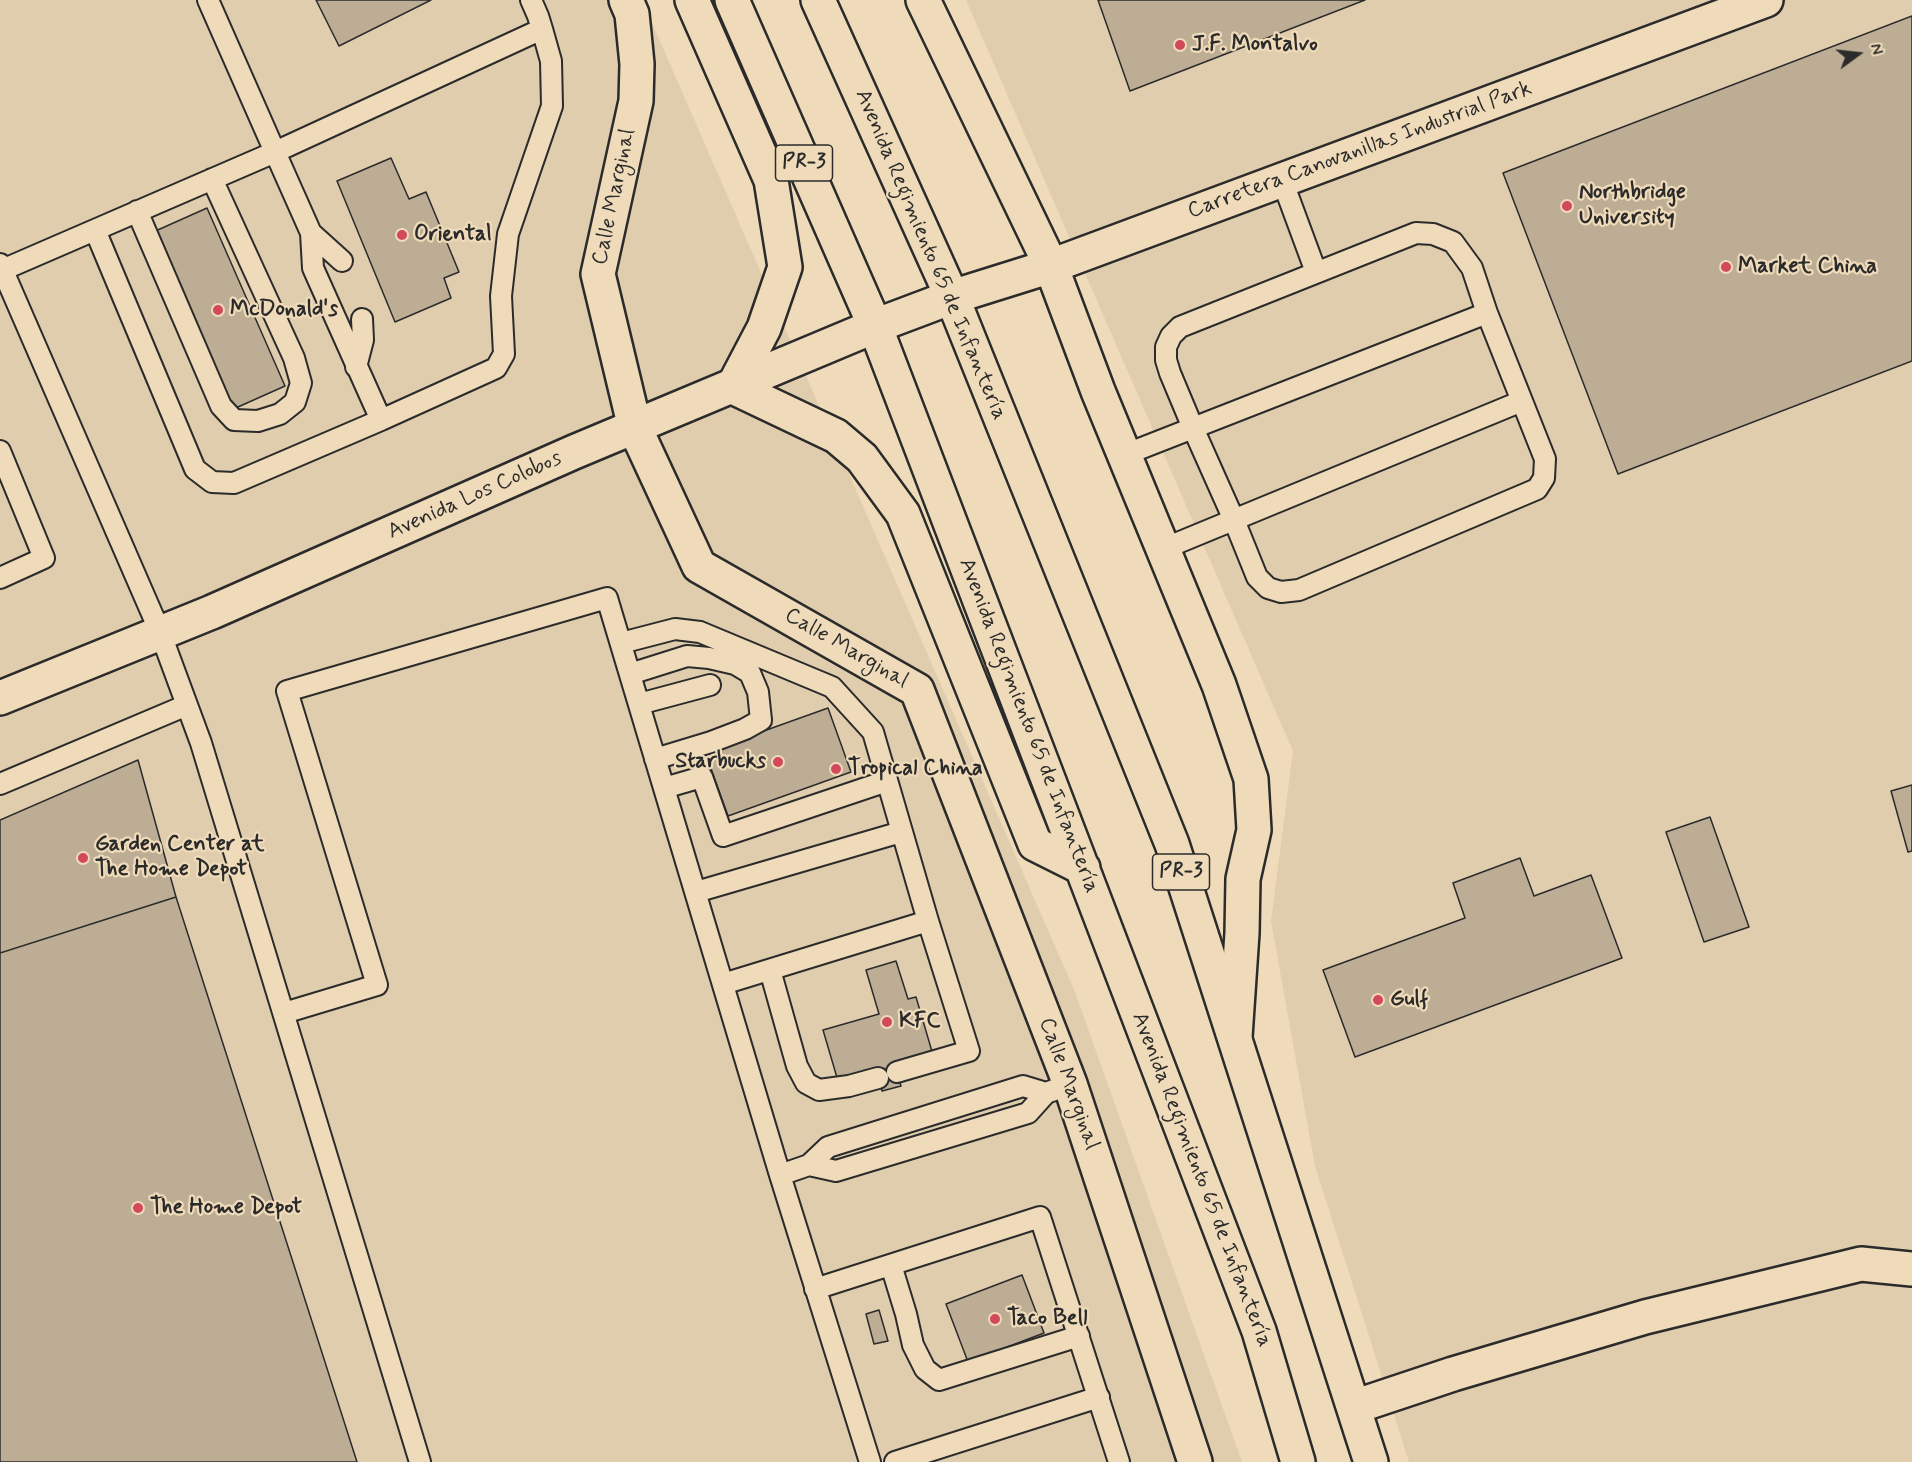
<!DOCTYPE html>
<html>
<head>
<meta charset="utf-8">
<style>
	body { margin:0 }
	#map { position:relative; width:1912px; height:1462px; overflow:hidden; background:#efdbb9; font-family:Mynerve,sans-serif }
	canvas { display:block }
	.north { position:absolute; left:1828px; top:24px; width:60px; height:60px; -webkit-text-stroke:4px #efdbb9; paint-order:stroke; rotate:75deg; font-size:16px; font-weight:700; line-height:24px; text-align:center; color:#2b2b2b }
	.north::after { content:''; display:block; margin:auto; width:21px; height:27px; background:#2b2b2b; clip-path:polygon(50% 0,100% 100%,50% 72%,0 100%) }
</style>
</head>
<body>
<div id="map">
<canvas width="1912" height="1462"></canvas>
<div class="north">N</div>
</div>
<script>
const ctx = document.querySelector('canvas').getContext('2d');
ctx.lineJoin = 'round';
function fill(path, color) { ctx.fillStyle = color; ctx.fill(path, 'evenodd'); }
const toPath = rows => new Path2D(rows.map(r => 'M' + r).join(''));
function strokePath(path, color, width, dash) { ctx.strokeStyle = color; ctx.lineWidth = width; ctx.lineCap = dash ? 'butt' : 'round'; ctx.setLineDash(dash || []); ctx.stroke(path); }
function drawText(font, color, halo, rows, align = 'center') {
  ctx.font = font + ' Mynerve,sans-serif'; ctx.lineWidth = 4.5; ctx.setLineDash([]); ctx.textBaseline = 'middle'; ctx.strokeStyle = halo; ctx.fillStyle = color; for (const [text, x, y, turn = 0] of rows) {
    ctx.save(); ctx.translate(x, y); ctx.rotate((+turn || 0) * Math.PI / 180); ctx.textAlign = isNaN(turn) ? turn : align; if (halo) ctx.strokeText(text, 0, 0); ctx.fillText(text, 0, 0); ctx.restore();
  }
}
const built = toPath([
	[0,0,642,0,1075,992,1242,1462,0,1462],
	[966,0,1912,0,1912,1462,1409,1462,1315,1166,1271,921,1293,751]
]);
const building = toPath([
	[316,0,431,0,339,46,316,0],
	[1098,0,1365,0,1130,91,1098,0],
	[1912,16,1912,361,1618,474,1503,173,1912,16],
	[391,158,409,199,426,192,459,272,444,278,451,298,395,322,337,181,391,158],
	[207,208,285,386,229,411,151,233,207,208],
	[828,708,851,772,728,816,705,752,828,708],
	[138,760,176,897,0,953,0,820,138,760],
	[1912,785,1912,851,1908,852,1891,791,1912,785],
	[1710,817,1749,927,1704,942,1666,832,1710,817],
	[1520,858,1534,896,1591,875,1622,958,1355,1057,1323,970,1465,918,1453,883,1520,858],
	[176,897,357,1462,0,1462,0,953,176,897],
	[896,961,908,999,916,997,933,1055,895,1066,901,1086,882,1091,876,1071,838,1081,823,1030,879,1014,866,970,896,961],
	[1022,1275,1044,1333,968,1362,946,1304,1022,1275],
	[879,1310,888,1341,874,1344,866,1314,879,1310]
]);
const lane = toPath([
	[531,0,538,16,542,29,551,61,552,106,508,234,501,296,504,354,496,368,381,420,313,268,311,233,275,152,542,29],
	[1282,180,1316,272],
	[137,211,221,406,234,420,258,421,280,414,295,402,301,383,294,358,212,179],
	[95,230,195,469,212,482,234,483,381,420],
	[311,233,342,261],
	[0,264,160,632,201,743,420,1462],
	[0,271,275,152,208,0],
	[356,367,363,340,362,319],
	[0,451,44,558,0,578],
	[1124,455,1193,428,1487,313,1472,268,1453,242,1433,234,1416,233,1180,327,1171,336,1166,347,1166,360,1170,373,1193,428,1234,520,1257,577,1268,588,1281,592,1299,590,1537,489,1544,478,1545,459,1487,313],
	[1163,549,1522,401],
	[621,643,675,629,700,632,832,687,873,732,928,921],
	[630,674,687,656,709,658,735,664,750,673,758,692,761,720,745,729,711,742,655,759],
	[639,704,710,685],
	[0,784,187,705],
	[664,788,702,777,723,836,887,781],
	[696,892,901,832],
	[770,970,797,1066,806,1083,819,1090,849,1086,878,1078],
	[723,984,928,921,969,1051,897,1072],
	[284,1013,377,985,287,691,607,598,780,1175,870,1462],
	[809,1165,836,1171,1028,1113,1046,1093,1057,1089],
	[780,1175,809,1165,828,1147,1023,1086,1046,1093],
	[891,1265,906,1314,913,1345,925,1369,939,1380,1079,1336],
	[815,1289,1040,1217,1119,1462],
	[895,1462,1099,1397]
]);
const street = toPath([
	[626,0,632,14,637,64,636,101,598,274,635,428,699,566,917,690,1070,1084,1195,1462],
	[923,0,1051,266,1098,391,1219,685,1251,779,1254,830,1243,879,1242,933,1235,1037],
	[0,698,212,612,574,452,875,326,952,297,1051,266,1766,0],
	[1354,1407,1453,1374,1645,1317,1861,1264,1912,1269]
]);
const primary = toPath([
	[692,0,771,180,785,267,764,328,733,387,836,436,862,458,903,514,1035,844,1083,868],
	[732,0,875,326,1259,1331,1298,1462],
	[818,0,952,297,1172,844,1371,1462]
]);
const markers = [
	[1180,45,6,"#d1495b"],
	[1567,206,6,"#d1495b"],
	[402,235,6,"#d1495b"],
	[1726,267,6,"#d1495b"],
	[218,310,6,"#d1495b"],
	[778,762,6,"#d1495b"],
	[836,769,6,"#d1495b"],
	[83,858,6,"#d1495b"],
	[1378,1000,6,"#d1495b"],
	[887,1022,6,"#d1495b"],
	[138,1208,6,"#d1495b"],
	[995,1319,6,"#d1495b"]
];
const shields = [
	[804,163,57],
	[1181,872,57]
];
const shieldNames = [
	["PR-3",804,163],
	["PR-3",1181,872]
];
const poiNames = [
	["J.F. Montalvo",1192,45],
	["Northbridge",1579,193],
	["University",1579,218],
	["Oriental",414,235],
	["Market China",1738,267],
	["McDonald's",230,310],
	["Starbucks",766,762,"right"],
	["Tropical China",848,769],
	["Garden Center at",95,845],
	["The Home Depot",95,870],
	["Gulf",1390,1000],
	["KFC",899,1022],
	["The Home Depot",150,1208],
	["Taco Bell",1007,1319]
];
const streetNames = [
	["Carretera Canovanillas Industrial Park",1360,151,-20],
	["Calle Marginal",615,197,-78],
	["Avenida Regimiento 65 de Infantería",930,255,67],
	["Avenida Los Colobos",475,496,-24],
	["Calle Marginal",846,649,30],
	["Avenida Regimiento 65 de Infantería",1028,726,69],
	["Calle Marginal",1068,1084,70],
	["Avenida Regimiento 65 de Infantería",1201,1180,69]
];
fill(built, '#e0cdae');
fill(building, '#bcad94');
strokePath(building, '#2b2b2b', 1.5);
strokePath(lane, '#2b2b2b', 24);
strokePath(street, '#2b2b2b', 38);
strokePath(primary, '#2b2b2b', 38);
strokePath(lane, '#efdbb9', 20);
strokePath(street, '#efdbb9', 33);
strokePath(primary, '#efdbb9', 33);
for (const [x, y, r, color] of markers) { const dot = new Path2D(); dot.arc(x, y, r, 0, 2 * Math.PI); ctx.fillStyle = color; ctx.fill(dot); strokePath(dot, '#efdbb9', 2); }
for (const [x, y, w] of shields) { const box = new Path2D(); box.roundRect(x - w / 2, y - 18, w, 36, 4.5); ctx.fillStyle = '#efdbb9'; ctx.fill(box); strokePath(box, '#2b2b2b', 1.5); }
drawText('bold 21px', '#2b2b2b', null, shieldNames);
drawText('bold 22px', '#2b2b2b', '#efdbb9', poiNames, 'left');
drawText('22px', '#2b2b2b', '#efdbb9', streetNames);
</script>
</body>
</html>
